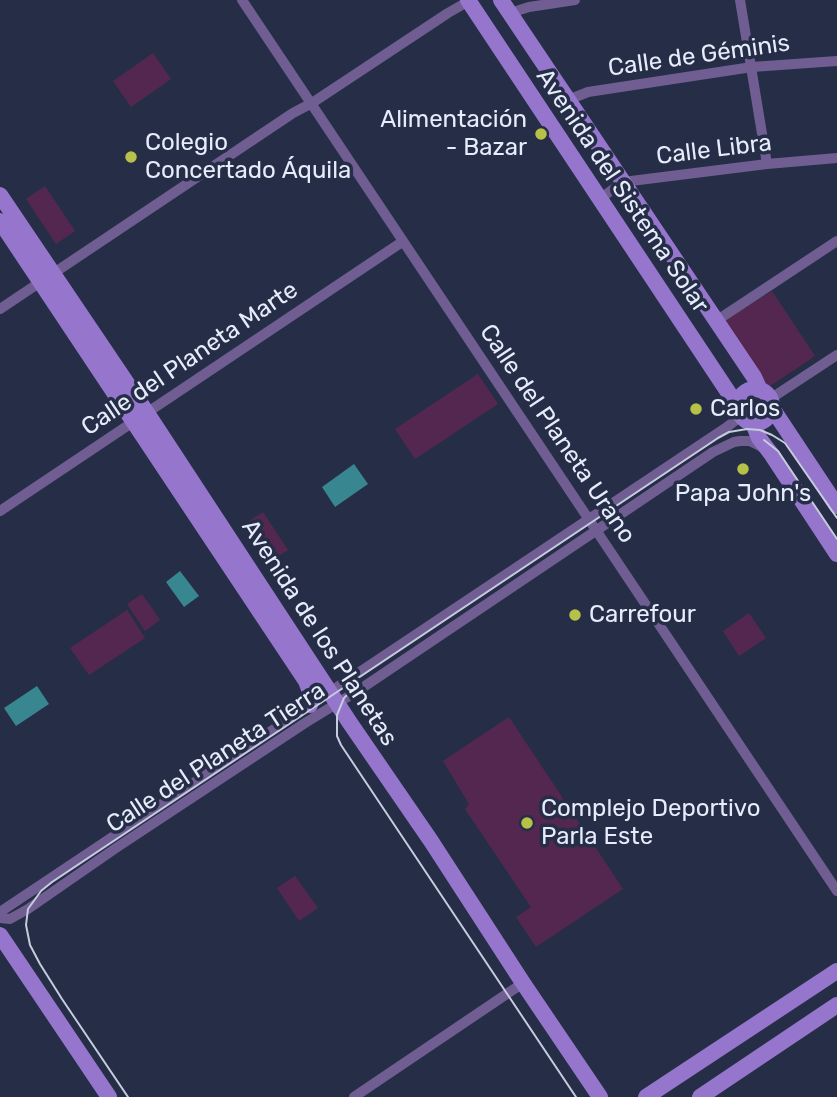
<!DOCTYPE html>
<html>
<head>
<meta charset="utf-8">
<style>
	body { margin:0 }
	canvas { display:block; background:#252e46 }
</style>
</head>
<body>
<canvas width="837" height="1097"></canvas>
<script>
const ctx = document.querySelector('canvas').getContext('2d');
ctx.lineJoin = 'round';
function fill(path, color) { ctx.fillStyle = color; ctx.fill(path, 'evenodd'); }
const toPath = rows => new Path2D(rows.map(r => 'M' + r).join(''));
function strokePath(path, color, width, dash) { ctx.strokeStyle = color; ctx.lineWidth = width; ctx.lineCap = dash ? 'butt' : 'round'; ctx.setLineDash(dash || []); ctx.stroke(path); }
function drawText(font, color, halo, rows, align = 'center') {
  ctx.font = font + ' Rubik,sans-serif'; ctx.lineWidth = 7; ctx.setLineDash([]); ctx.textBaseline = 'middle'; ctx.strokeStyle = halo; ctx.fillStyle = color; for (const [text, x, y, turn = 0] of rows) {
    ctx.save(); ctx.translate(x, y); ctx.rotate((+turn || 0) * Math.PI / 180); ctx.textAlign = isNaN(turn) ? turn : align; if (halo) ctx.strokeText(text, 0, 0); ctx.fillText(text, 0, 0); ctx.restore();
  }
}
const green = toPath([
	[153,53,171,79,131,107,113,81],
	[45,186,75,231,56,244,26,199],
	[772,291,815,356,767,388,722,322],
	[478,374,498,404,415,459,395,429],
	[263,512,288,550,269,562,243,525],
	[142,594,160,620,145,631,127,604],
	[127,610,145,638,89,675,70,648],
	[749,613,766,638,739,656,723,631],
	[509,717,623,889,536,947,516,917,531,907,465,809,469,804,443,761],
	[295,876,318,908,299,921,277,888]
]);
const water = toPath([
	[354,464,368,484,335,507,322,487],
	[180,571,199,596,184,607,166,582],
	[37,686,49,704,16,726,4,708]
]);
const street = toPath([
	[242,0,837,891],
	[740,0,767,164],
	[510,13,529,7,575,0],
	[568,100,588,92,752,67,837,61],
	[601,198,623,182,767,164,837,158],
	[0,309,293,113,312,103,448,13,469,1],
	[716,321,837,241],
	[770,399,837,355],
	[0,511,402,242],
	[0,912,727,427,741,416],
	[0,918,10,919,28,909,116,848,305,723,359,690,713,452,734,442,740,441,750,441,762,447],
	[354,1097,523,983]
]);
const secondary = toPath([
	[468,0,738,407],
	[501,0,754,377,760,390],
	[0,195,147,413,350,723,431,841,523,983,600,1097],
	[0,221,306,681,310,692,310,705],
	'738 406a17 17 0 1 1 34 0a17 17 0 1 1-34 0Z',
	[772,408,837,506],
	[753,423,759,438,772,455,837,554],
	[0,935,109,1097],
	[646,1097,837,971],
	[700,1097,837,1005]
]);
const tram = toPath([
	[764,440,778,451,837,539],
	[354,688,344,698,337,715,337,736,341,745,576,1097],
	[128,1097,62,999,40,964,30,945,26,925,28,909,41,891,52,882,718,438,729,432,747,429,760,430,772,435,785,443,837,518]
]);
const markers = [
	[541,134,7,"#b7c147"],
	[131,157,7,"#b7c147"],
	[696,409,7,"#b7c147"],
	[743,469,7,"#b7c147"],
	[575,615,7,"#b7c147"],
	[527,823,7,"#b7c147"]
];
const streetNames = [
	["Calle de Géminis",699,56,-8],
	["Calle Libra",714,150,-7],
	["Avenida del Sistema Solar",622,191,56],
	["Calle del Planeta Marte",190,359,-34],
	["Calle del Planeta Urano",557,434,56],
	["Avenida de los Planetas",319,633,57],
	["Calle del Planeta Tierra",216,758,-33]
];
const poiNames = [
	["Alimentación",527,120,"right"],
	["- Bazar",527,148,"right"],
	["Colegio",145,143],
	["Concertado Áquila",145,171],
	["Carlos",710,409],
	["Papa John's",743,494,"center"],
	["Carrefour",589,615],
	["Complejo Deportivo",541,809],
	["Parla Este",541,837]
];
fill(green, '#542751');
fill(water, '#388690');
strokePath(street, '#705e93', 10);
strokePath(secondary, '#9576cc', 16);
strokePath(tram, '#c5ccdd', 2);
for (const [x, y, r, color] of markers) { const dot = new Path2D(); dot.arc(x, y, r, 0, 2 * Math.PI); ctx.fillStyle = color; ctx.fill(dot); strokePath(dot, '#252e46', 2.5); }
drawText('24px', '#e6ecfc', '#252e46', streetNames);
drawText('24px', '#e6ecfc', '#252e46', poiNames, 'left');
</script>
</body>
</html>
